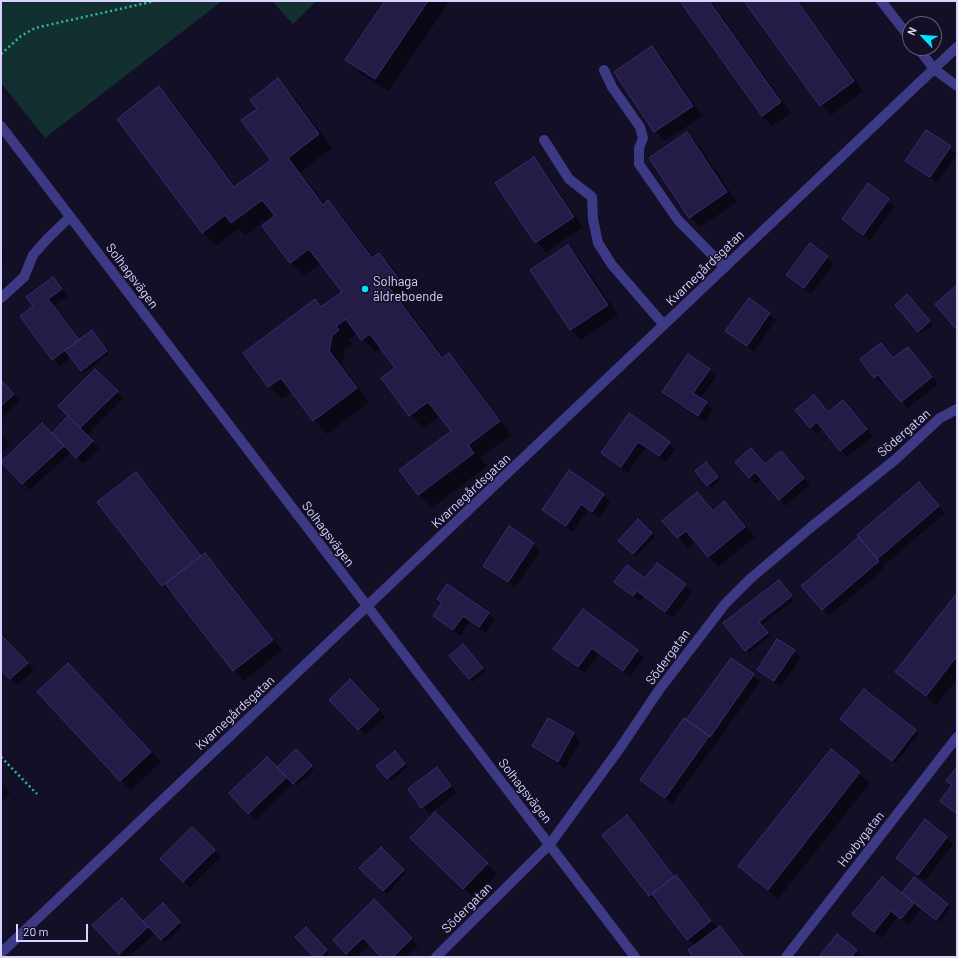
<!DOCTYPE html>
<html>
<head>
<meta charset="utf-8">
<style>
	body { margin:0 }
	#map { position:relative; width:958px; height:958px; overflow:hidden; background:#130f26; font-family:Barlow,sans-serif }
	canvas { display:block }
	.frame { position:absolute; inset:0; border:2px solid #d9d4ff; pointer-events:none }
	.north { position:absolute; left:902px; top:16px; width:40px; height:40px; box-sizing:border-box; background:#130f26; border:1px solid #625e7d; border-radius:50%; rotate:295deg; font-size:11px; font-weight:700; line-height:16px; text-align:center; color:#d9d4ff }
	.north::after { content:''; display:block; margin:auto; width:14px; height:18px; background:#00e5ff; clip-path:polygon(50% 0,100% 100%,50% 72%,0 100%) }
	.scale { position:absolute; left:16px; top:924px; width:72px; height:18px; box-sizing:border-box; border:2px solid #d9d4ff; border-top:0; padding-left:5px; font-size:12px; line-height:14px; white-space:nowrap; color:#d9d4ff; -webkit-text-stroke:3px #130f26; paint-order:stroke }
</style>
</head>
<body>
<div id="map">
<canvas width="958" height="958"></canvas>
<div class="frame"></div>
<div class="north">N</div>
<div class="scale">20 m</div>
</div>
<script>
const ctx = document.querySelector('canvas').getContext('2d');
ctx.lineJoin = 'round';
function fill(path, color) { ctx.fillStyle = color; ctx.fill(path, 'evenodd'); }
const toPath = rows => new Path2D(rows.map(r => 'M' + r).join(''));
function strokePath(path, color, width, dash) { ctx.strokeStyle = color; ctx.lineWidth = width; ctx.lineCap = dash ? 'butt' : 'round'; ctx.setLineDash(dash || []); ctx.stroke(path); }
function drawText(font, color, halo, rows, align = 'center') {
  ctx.font = font + ' Barlow,sans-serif'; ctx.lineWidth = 3; ctx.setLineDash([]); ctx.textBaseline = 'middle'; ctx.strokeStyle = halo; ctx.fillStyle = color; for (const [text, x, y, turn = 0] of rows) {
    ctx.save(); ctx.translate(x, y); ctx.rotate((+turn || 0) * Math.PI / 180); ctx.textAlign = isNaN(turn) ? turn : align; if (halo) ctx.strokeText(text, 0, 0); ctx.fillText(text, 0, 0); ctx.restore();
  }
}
const green = toPath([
	[1,1,222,1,45,138,1,83],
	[272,1,316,1,293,24]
]);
const shadow = toPath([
	[386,1,450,1,388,91,360,73,346,60],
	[681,1,711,1,791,113,772,126,762,116],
	[746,1,798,1,863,91,831,115,821,105],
	[652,47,662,57,702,116,665,141,655,131],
	[278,80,291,93,332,148,300,172,325,204,328,202,341,215,374,258,379,254,392,267,410,292,400,299,444,358,449,354,462,368,512,435,480,458,487,466,432,508,419,494,452,432,440,416,423,428,410,415,396,368,381,348,375,352,358,333,348,340,352,344,345,349,342,365,369,402,327,434,314,420,292,392,282,399,269,386,244,353,315,301,322,308,343,292,321,263,304,276,291,263,263,226,276,217,274,214,245,235,238,229,216,246,203,232,118,119,159,88,172,101,236,187,272,160,258,109],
	[926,131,957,154,937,183,907,161],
	[687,133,697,143,737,202,700,227,690,217],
	[533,158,543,168,583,227,546,252,536,242],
	[868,185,895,206,870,241,843,219],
	[568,246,578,256,618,315,581,340,571,330,531,271],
	[1,253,4,256,1,259],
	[827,257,834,264,811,294,787,275],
	[53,278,68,296,54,306,80,341,95,334,109,354,84,373,72,357,59,366,53,359,34,307],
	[910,299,933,325,921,334,918,331],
	[769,314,776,320,754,352,727,331],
	[881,344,894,359,914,355,938,384,908,408,885,381,882,384,875,377],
	[95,370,123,398,86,436,99,448,83,464,71,452,30,490,2,462,52,434,70,416],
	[709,370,716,377,700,399,713,410,705,422,670,399,663,392],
	[1,381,20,401,1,419],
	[814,396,829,413,843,401,873,436,847,457,823,429,817,434,811,428],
	[629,415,676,449,666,462,645,448,628,473,602,453],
	[1,435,10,444,1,453],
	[751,449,766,465,787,459,810,485,786,506,762,479,756,484,736,462],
	[709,466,721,480,711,488,708,485],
	[136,473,146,483,202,556,205,554,215,564,282,650,244,681,234,671,174,594,173,596,163,586,98,502],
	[925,490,945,513,883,566,885,568,829,616,822,609],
	[697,494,714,511,724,502,755,537,718,567,696,541,688,548,664,521],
	[603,495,610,502,599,518,588,510,573,532,543,510],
	[638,521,655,537,636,556,620,541],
	[533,544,540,551,515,588,491,572,484,565],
	[646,580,685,585,692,592,673,618,644,596,640,602,616,582],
	[779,581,794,600,762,625,770,636,749,653,725,623],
	[957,595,957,679,936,705,896,672],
	[438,599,488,614,495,620,486,633,470,622,460,636,434,615,443,603],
	[583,610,644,657,630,677,599,654,585,673,554,649],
	[1,636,34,670,18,685,1,668],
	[466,648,485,671,473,682,451,656],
	[794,651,801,658,781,687,758,670],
	[731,659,760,682,672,804,641,780,687,721],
	[78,674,161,762,131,790,121,780],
	[350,681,385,717,366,735,330,700],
	[864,690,919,734,896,763,845,722],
	[548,719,574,734,580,741,565,768,540,753,533,746],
	[296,750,314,769,297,786,294,783,256,820,231,793,277,768],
	[831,750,870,783,778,899,739,866],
	[398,755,408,767,391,781,388,778],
	[437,768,457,793,429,814,409,789],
	[1,783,10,793,1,802],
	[435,814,497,874,474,898,412,838],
	[627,817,675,877,682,883,718,929,720,927,723,930,743,957,695,957,694,946,658,901,656,902,650,896,603,835],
	[925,821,953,844,925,881,897,858],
	[192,828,221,857,190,888,162,859],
	[381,848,406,873,387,894,361,868],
	[908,897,947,905,950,908,939,922,913,901,912,902,920,910,908,925,898,917,882,938,860,920],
	[374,901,418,946,406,957,383,957,370,944,357,957,350,957,334,940],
	[162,905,182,926,165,943,155,933,129,957,123,957,94,925,143,922],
	[306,929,329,953,326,957,316,957],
	[856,951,862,957,820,957]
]);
const building = toPath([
	[385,1,428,1,375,79,345,60,385,1],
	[680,1,709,1,781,102,762,116,680,1],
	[744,1,797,1,854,81,820,106,744,1],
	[652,46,693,106,654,132,614,72,652,46],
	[278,78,319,134,288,158,323,205,328,200,372,258,379,253,398,278,388,286,442,358,449,353,500,421,468,445,474,453,418,495,399,470,451,431,428,402,409,416,381,378,395,368,370,334,361,340,346,319,336,326,339,330,332,336,329,351,357,388,313,421,281,378,268,387,243,353,315,299,321,307,342,292,309,249,290,263,262,226,275,216,262,200,231,223,225,215,202,233,117,119,159,86,234,187,271,160,241,120,257,109,250,100,278,78],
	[926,130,951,146,930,177,905,161,926,130],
	[687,132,727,192,689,218,649,158,687,132],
	[534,157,574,217,535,243,495,183,534,157],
	[868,183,889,199,863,235,842,219,868,183],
	[810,243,828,256,804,288,786,275,810,243],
	[568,245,608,305,570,330,530,270,568,245],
	[53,277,62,289,48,299,79,340,52,360,20,316,33,306,26,297,53,277],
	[957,285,957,330,935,304,957,285],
	[907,294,930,321,918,332,895,305,907,294],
	[749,298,770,313,747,346,725,331,749,298],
	[92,330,107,351,81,371,65,350,92,330],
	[881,343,893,358,908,347,932,377,901,402,878,375,874,378,860,359,881,343],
	[688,354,710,369,693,393,707,402,698,416,662,392,688,354],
	[95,369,118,391,80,428,58,406,95,369],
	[1,380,14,394,1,406,1,380],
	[814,395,828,412,843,400,867,429,840,451,817,422,810,428,795,410,814,395],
	[629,413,670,442,659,456,638,442,621,467,601,453,629,413],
	[68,416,93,441,76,458,52,433,68,416],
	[42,423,64,446,22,484,1,462,42,423],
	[751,448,765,464,781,451,804,478,779,500,755,472,749,478,735,462,751,448],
	[706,462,718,477,707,486,695,471,706,462],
	[569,470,604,494,592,512,581,504,566,526,542,510,569,470],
	[136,472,201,556,162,586,97,502,136,472],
	[919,482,939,506,877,559,857,535,919,482],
	[697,492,713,511,724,501,745,527,708,557,686,531,677,538,662,521,697,492],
	[638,519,652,533,633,554,618,541,638,519],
	[509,526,534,543,508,582,483,566,509,526],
	[859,537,879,561,822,610,801,586,859,537],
	[205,553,273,640,233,671,165,584,205,553],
	[657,563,686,584,665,612,637,591,633,596,614,582,627,565,645,578,657,563],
	[779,580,792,596,759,622,768,633,745,651,723,623,779,580],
	[447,584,489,613,479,627,463,616,453,630,433,616,442,602,437,599,447,584],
	[957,593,957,656,926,696,895,672,957,593],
	[583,609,638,650,623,671,592,648,578,667,553,649,583,609],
	[1,635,28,663,10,679,1,670,1,635],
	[777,639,795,650,774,681,757,670,777,639],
	[463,644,483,668,469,679,449,656,463,644],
	[731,658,754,674,710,737,686,720,731,658],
	[68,663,151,752,120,781,37,692,68,663],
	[350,679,379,710,358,730,329,700,350,679],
	[864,689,916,730,892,761,840,719,864,689],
	[548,718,574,733,558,762,532,746,548,718],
	[684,718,709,736,665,798,640,780,684,718],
	[296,749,312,766,293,784,277,767,296,749],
	[831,749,860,772,768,890,738,866,831,749],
	[395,751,405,764,387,779,376,766,395,751],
	[267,757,287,777,248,814,229,793,267,757],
	[437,767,451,786,421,808,408,789,437,767],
	[956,768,957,769,957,814,940,801,952,785,946,781,956,768],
	[435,812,488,863,463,889,410,838,435,812],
	[627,815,674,877,649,896,602,835,627,815],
	[925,819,947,837,918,875,896,858,925,819],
	[192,827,215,850,183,882,160,859,192,827],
	[381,847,404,870,383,891,359,868,381,847],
	[676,875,711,921,687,940,652,894,676,875],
	[882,877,914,903,901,919,891,911,874,932,852,914,882,877],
	[914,877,948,904,936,920,902,893,914,877],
	[122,898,148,927,119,954,92,925,122,898],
	[374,899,412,938,393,957,381,957,363,938,346,954,333,940,374,899],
	[163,903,180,922,161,940,143,921,163,903],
	[720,926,744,957,693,957,688,950,720,926],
	[306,927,327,950,320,957,314,957,295,937,306,927],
	[837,934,857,950,851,957,819,957,837,934]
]);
const path = toPath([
	[1,54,21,36,35,28,155,1],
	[1,757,37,794]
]);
const minor = toPath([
	[881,1,910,38],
	[918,48,934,69,957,86],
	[604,70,612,87,640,127,643,138,639,148,639,164,678,220,724,267],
	[1,126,635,957],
	[544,140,569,179,592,197,593,219,598,243,612,265,664,325],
	[1,298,24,277,33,255,48,238,70,217],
	[1,953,957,47],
	[436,957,550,844,620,748,659,690,725,604,750,579,810,528,896,459,940,418,957,409],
	[786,957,957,737]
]);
const markers = [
	[365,289,4,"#00e5ff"]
];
const streetNames = [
	["Kvarnegårdsgatan",705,268,-44],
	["Solhagsvägen",132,276,53],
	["Södergatan",904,433,-41],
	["Kvarnegårdsgatan",471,491,-43],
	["Solhagsvägen",328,534,53],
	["Södergatan",668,657,-54],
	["Kvarnegårdsgatan",235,713,-43],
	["Solhagsvägen",525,791,52],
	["Hovbygatan",861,839,-52],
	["Södergatan",467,908,-45]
];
const poiNames = [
	["Solhaga",373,282],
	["äldreboende",373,297]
];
fill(green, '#12302f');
fill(shadow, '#0007');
fill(building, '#241b47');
strokePath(building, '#3b2d73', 1);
strokePath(path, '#2fb8b0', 2.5, [2, 3]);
strokePath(minor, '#3d3a85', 10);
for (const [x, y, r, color] of markers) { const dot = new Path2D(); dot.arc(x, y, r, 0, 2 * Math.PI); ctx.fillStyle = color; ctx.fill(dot); strokePath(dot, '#130f26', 1.5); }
drawText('13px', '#d9d4ff', '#130f26', streetNames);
drawText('13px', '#d9d4ff', '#130f26', poiNames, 'left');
</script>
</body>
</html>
